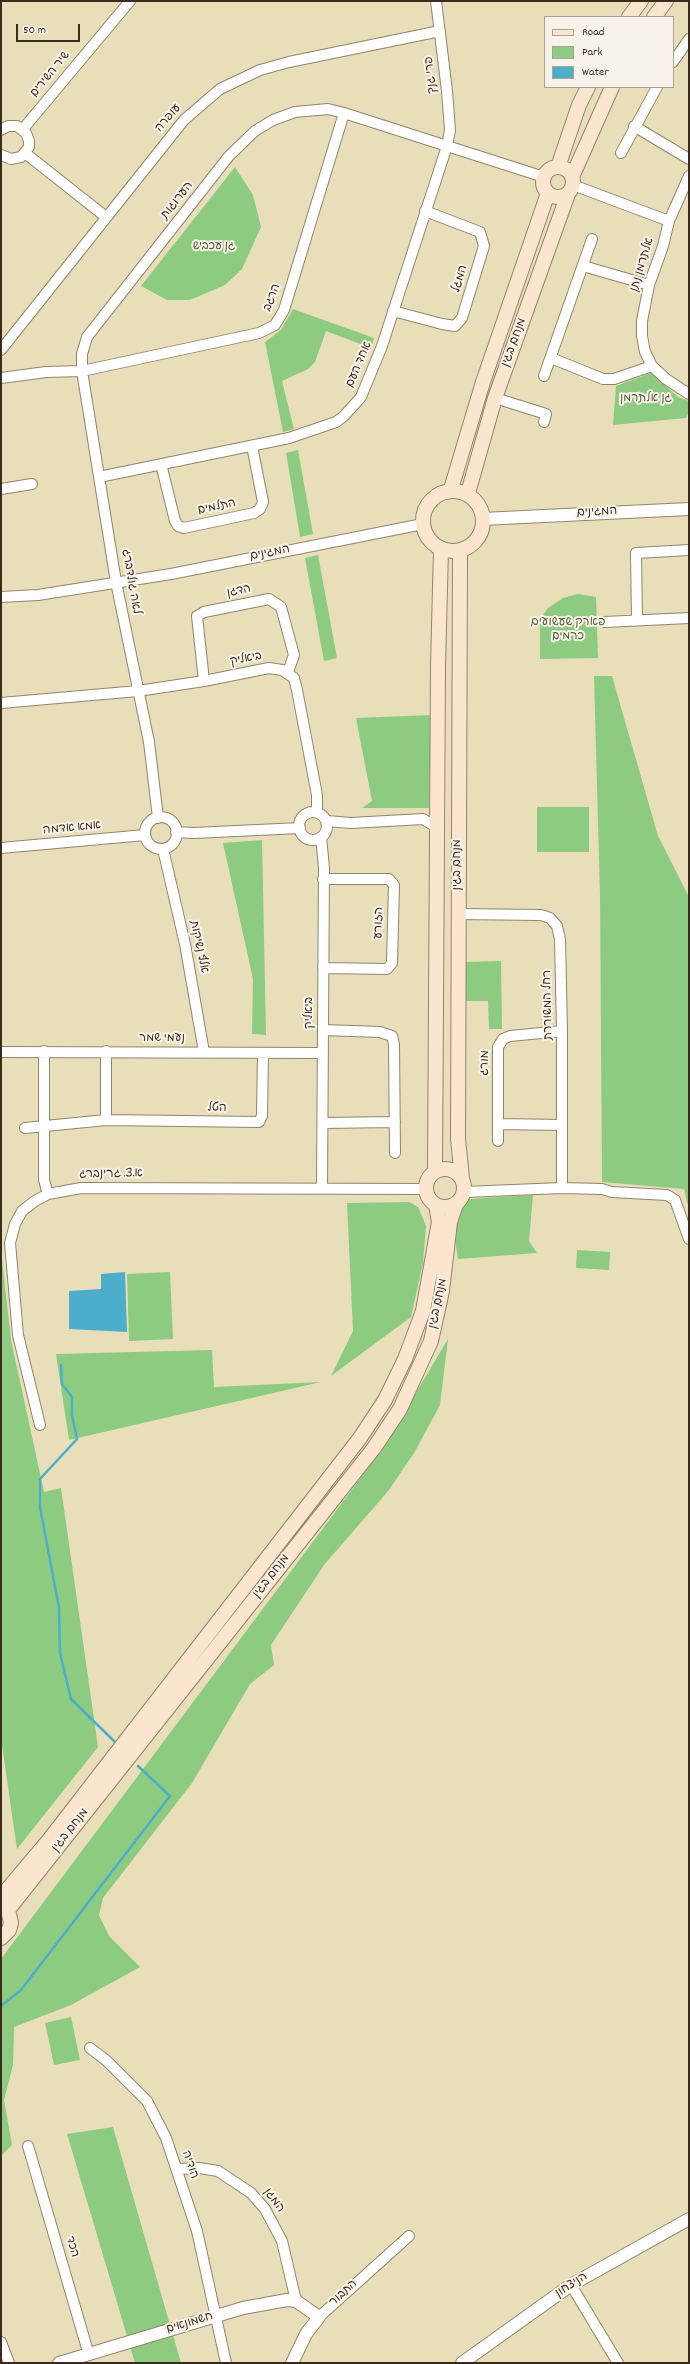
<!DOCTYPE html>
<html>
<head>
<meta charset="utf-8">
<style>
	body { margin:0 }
	#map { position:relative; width:690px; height:2364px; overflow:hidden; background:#e8deba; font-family:Dekko,sans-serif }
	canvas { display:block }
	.frame { position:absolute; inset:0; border:2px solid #3b2a1e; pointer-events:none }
	.legend { position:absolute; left:544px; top:16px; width:130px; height:72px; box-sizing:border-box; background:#f7f3e8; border:1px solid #aca397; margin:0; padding:5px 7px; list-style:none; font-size:12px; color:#3b2a1e }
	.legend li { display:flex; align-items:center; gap:8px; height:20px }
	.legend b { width:20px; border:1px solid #aca397 }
	.scale { position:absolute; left:16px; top:24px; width:64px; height:18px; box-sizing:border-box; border:2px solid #3b2a1e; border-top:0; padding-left:5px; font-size:12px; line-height:14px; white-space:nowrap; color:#3b2a1e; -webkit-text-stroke:3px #f7f3e8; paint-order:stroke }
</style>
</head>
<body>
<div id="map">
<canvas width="690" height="2364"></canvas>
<div class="frame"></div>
<ul class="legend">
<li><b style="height:5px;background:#fce5cf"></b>Road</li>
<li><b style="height:11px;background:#8dcb80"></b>Park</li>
<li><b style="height:11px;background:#4caecb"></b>Water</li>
</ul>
<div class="scale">50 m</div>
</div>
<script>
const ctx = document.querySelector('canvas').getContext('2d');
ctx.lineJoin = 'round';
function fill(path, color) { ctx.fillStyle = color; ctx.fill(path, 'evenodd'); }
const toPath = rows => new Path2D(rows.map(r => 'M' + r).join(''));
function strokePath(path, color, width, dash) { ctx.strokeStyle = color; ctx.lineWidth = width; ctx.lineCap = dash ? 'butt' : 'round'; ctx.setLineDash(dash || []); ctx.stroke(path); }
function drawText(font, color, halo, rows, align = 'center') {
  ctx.font = font + ' Dekko,"Playpen Sans Hebrew",sans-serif'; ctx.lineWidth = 4; ctx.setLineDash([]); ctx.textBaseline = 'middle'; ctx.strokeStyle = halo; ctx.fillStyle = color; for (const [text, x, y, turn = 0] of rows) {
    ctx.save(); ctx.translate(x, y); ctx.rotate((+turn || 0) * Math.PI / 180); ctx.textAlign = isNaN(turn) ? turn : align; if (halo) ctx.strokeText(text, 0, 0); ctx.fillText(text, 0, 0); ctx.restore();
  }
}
const green = toPath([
	[235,167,253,195,261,227,242,269,225,285,190,300,167,300,141,286],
	[293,309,374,338,371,348,326,331,315,362,308,369,282,381,294,429,283,432,265,342,281,330],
	[651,373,678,397,689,401,689,412,686,418,613,425,616,386],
	[298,450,313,534,300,537,286,453],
	[318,555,337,658,324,661,305,558],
	[578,594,596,597,598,658,540,659,540,619,548,608,563,598],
	[594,676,612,676,658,836,689,897,689,1210,684,1189,602,1182,600,894],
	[431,715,429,808,362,808,372,801,356,718],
	[537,807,589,807,589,852,537,852],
	[262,840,266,1035,252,1034,253,979,223,843],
	[501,961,502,1029,489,1029,488,1001,465,1001,464,962],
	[533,1195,529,1241,537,1253,458,1259,454,1233,457,1211,468,1199],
	[409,1202,418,1207,426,1226,423,1263,411,1317,331,1376,353,1331,347,1203],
	[1,1250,11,1340,44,1492,61,1488,98,1747,17,1849,1,1738],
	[577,1250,610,1252,609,1270,576,1268],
	[170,1272,173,1339,129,1341,127,1274],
	[448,1339,440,1405,414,1453,389,1490,324,1565,271,1645,274,1665,250,1684,192,1783,103,1898,99,1915,109,1936,140,1967,71,2005,14,2027,13,2065,4,2100,12,2145,1,2156,1,1959,383,1448],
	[212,1350,214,1387,321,1382,69,1440,56,1354],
	[71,2017,80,2060,54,2065,45,2023],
	[113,2127,181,2363,135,2363,67,2134]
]);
const water = toPath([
	[125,1272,127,1332,69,1329,69,1291,101,1289,101,1274]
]);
const stream = toPath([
	[61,1365,62,1384,72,1397,72,1415,77,1439,40,1479,40,1507,59,1608,60,1653,71,1699,115,1742],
	[1,2006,21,1990,170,1796,138,1766]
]);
const minor = toPath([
	[673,62,689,39],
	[634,126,689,159],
	[23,129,130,1],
	[1,130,8,126,17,126,26,133,29,141,29,147,21,157,11,159,1,155],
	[25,153,106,217],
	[621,153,657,87],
	[689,176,669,221,663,246,649,285,642,321,642,336,645,352,652,366,666,379,689,394],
	[573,185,669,221],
	[583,266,649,285],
	[393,311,442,324,455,326,462,318,484,246,480,232,425,211],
	[1,350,184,120,220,89,260,70,289,62,440,31],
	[551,358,603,379,614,379,652,366],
	[544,376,592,239],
	[1,378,46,372,82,371,259,333,275,325,284,310,344,113],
	[495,398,546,414,544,422],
	[161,464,175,521,178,526,184,528,254,513,260,509,263,502,252,446],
	[99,477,289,438,336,422,344,416,361,397,382,346,447,146,450,130,447,91,436,1],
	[1,489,32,484],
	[1,597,38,595,171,574,423,524],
	[637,620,636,553,689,550],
	[605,622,689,618],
	[204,681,197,616,204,612,269,599,281,607,294,655,288,672],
	[1,703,138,691,204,681,269,668,282,670,294,678,297,690,317,795,317,812],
	'299 826a14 14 0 1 1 28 0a14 14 0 1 1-28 0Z',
	'145 833a16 16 0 1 1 32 0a16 16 0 1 1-32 0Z',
	[158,818,149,742,116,582,82,371,82,354,87,337,229,156,255,131,273,120,295,112,328,109,344,113,544,177],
	[327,821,351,823,423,819,436,827],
	[176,832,194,833,300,828],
	[321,837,324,868,322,1188],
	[1,848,145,835],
	[163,849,185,944,204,1052],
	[458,914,541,915,550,918,557,926,560,939,562,1031,562,1188],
	[323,968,387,969,392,963,394,885,389,879,323,879],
	[323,1030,380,1032,392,1036,394,1044,395,1153],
	[44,1051,44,1180,48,1194],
	[1,1052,323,1053],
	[106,1120,106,1051],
	[323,1123,395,1122],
	[499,1124,562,1125],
	[25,1128,106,1120,259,1122,262,1116,263,1053],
	[498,1141,498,1047,503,1039,510,1036,562,1031],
	[464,1192,562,1188,602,1189,612,1192,667,1195,675,1200,689,1239],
	[40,1425,18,1335,10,1243,15,1224,22,1211,35,1201,48,1194,81,1188,425,1189],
	[90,2048,107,2061,147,2101,166,2138,197,2231,226,2363],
	[28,2146,89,2355],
	[178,2169,199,2168,218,2171,251,2193,265,2209,282,2241,296,2301],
	[571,2285,618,2363],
	[319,2317,409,2236],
	[1,2342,9,2363]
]);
const tertiary = toPath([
	[482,519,689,509],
	[59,2363,243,2308,287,2300,296,2301,319,2317,306,2334,292,2363],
	[462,2363,571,2285,689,2219]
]);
const secondary = toPath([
	[629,17,641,1],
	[654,17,666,1],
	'543 182a15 15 0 1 1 30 0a15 15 0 1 1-30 0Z',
	[558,167,579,105,588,87],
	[572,177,612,87],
	[451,489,483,382,548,193],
	'423 521a30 30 0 1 1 60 0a30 30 0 1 1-60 0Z',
	[468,493,495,398,568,194],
	[460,551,458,1139,462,1178],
	'426 1188a19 19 0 1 1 38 0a19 19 0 1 1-38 0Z',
	[435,1171,438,666,441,549],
	[1,1897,49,1840,360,1438,385,1400,405,1359,423,1311,439,1222,436,1205],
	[8,1910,374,1448,400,1409,431,1341,442,1291,450,1222,456,1204],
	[1,1938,9,1930,11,1923,8,1910,1,1904]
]);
const streetNames = [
	["שיר השירים",51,75,-51],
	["פרי גנך",432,75,-96],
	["עופרה",169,119,-49],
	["הערוגות",178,201,-52],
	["אלתרמן נתן",643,265,-73],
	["המגל",461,279,-73],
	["הרגב",273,298,-69],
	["מנחם בגין",515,343,-70],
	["אחד העם",360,365,-67],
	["התלמים",217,508,-12],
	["המגינים",597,513,-3],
	["המגינים",270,554,-11],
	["לאה גולדברג",130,582,80],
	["הדגן",239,592,-11],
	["ביאליק",246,660,-11],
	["אמא אדמה",72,829,-5],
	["מנחם בגין",458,865,-90],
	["הזורע",380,923,-89],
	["אלף נשיקות",198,947,78],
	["רחל המשוררת",549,1005,-91],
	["ביאליק",310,1013,-90],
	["נעמי שמר",162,1039],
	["מורג",486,1063,-88],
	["הטל",217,1109,1],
	["א.צ. גרינברג",111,1175,-1],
	["מנחם בגין",439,1304,-78],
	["מנחם בגין",272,1577,-52],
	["מנחם בגין",71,1831,-52],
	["הודיה",189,2165,71],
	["המגן",273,2201,54],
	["הכד",71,2247,74],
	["הניצחון",572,2286,-33],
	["התבור",344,2294,-42],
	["חשמונאים",190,2324,-17]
];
const parkNames = [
	["גן עכביש",214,247],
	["גן אלתרמן",646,399],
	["פארק שעשועים",568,623],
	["כרמים",568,637]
];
fill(green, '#8dcb80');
fill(water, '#4caecb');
strokePath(stream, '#4caecb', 2.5);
strokePath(minor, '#92846c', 12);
strokePath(tertiary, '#92846c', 14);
strokePath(secondary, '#92846c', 16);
strokePath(minor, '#fff', 10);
strokePath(tertiary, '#fff', 12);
strokePath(secondary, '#fce5cf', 14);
drawText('12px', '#3b2a1e', '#f7f3e8', streetNames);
drawText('12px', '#545a3b', '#f7f3e8', parkNames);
</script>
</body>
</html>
